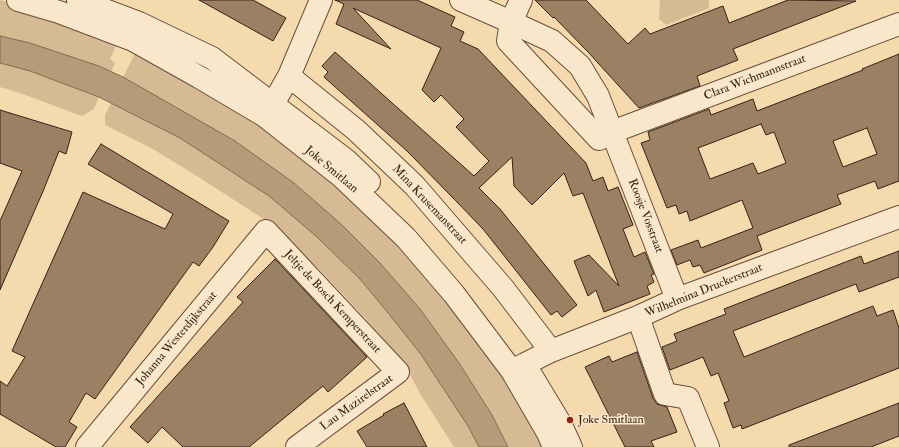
<!DOCTYPE html>
<html>
<head>
<meta charset="utf-8">
<style>
	body { margin:0 }
	canvas { display:block; background:#f5daad }
</style>
</head>
<body>
<canvas width="899" height="447"></canvas>
<script>
const ctx = document.querySelector('canvas').getContext('2d');
ctx.lineJoin = 'round';
function fill(path, color) { ctx.fillStyle = color; ctx.fill(path, 'evenodd'); }
const toPath = rows => new Path2D(rows.map(r => 'M' + r).join(''));
function strokePath(path, color, width, dash) { ctx.strokeStyle = color; ctx.lineWidth = width; ctx.lineCap = dash ? 'butt' : 'round'; ctx.setLineDash(dash || []); ctx.stroke(path); }
function drawText(font, color, halo, rows, align = 'center') {
  ctx.font = font + ' "IM FELL Double Pica",serif'; ctx.lineWidth = 3; ctx.setLineDash([]); ctx.textBaseline = 'middle'; ctx.strokeStyle = halo; ctx.fillStyle = color; for (const [text, x, y, turn = 0] of rows) {
    ctx.save(); ctx.translate(x, y); ctx.rotate((+turn || 0) * Math.PI / 180); ctx.textAlign = isNaN(turn) ? turn : align; if (halo) ctx.strokeText(text, 0, 0); ctx.fillText(text, 0, 0); ctx.restore();
  }
}
const green = toPath([
	[0,0,45,11,119,39,110,59,115,63,111,72,99,66,30,43,0,36],
	[660,0,709,0,709,8,666,25,659,19],
	[138,48,333,172,497,357,547,447,508,447,492,415,459,363,420,309,380,263,341,224,294,183,235,141,123,77],
	[0,63,30,71,99,97,94,109,82,116,20,93,0,87],
	[111,103,180,138,269,196,317,237,360,279,420,353,468,426,479,447,454,447,421,395,406,368,366,319,319,269,262,218,200,178,153,149,105,125,105,115]
]);
const water = toPath([
	[0,36,30,43,99,66,123,77,235,141,294,183,341,224,380,263,420,309,459,363,492,415,508,447,479,447,468,426,420,353,388,313,360,279,317,237,269,196,180,138,99,97,30,71,0,63,0,36]
]);
const building = toPath([
	[199,0,253,0,286,18,273,41,199,0],
	[335,0,417,0,455,17,451,26,464,32,460,41,478,49,586,163,593,181,603,177,608,191,618,187,633,225,623,229,634,257,645,252,654,274,651,275,654,282,647,286,650,294,604,312,596,290,588,296,574,261,589,255,619,286,583,193,573,196,564,173,532,205,514,186,512,157,479,188,500,209,577,305,562,317,557,311,551,315,483,229,455,200,407,151,324,77,328,72,322,66,335,52,474,176,489,161,456,127,464,119,441,95,434,102,422,90,441,48,353,8,391,49,336,24,344,4,335,0],
	[535,0,586,0,628,44,645,28,650,34,723,6,729,23,788,0,856,1,733,49,738,60,697,76,700,86,639,108,588,52,554,17,553,18,535,0],
	[899,54,899,181,878,189,875,181,837,195,841,204,757,236,762,250,704,273,700,265,693,267,690,260,677,265,671,250,698,240,701,248,753,228,742,200,690,221,687,211,679,214,676,205,667,208,641,143,650,140,648,132,709,109,711,115,753,99,757,111,863,70,862,69,899,54],
	[761,124,766,135,774,132,786,163,758,174,753,163,710,179,698,148,761,124],
	[867,128,877,154,843,167,833,141,867,128],
	[0,110,72,132,66,154,59,151,44,189,0,290,0,221,22,171,0,163,0,110],
	[101,144,229,221,213,247,199,266,193,262,95,399,86,393,69,422,77,427,65,447,56,447,0,414,0,381,7,386,25,357,12,351,83,192,165,229,173,214,88,164,101,144],
	[899,251,899,277,859,292,856,284,733,331,744,357,873,306,877,316,893,310,899,328,899,368,742,429,741,425,733,428,724,403,729,401,718,373,711,376,703,357,670,370,662,347,677,341,674,334,726,314,724,309,861,256,864,264,899,251],
	[275,259,367,357,328,392,323,386,249,447,183,447,162,427,148,443,130,427,243,302,237,297,275,259],
	[637,352,653,398,657,404,667,407,677,432,651,441,654,447,625,447,585,367,609,356,612,362,637,352],
	[404,403,427,447,367,447,357,431,384,415,383,414,404,403],
	[899,403,899,436,871,447,789,447,789,445,899,403]
]);
const minor = toPath([
	[18,0,59,12,133,40,199,77,265,116,341,176,406,238,454,294,512,371,548,433,554,447],
	[78,0,139,23,212,58,346,160,369,182],
	[461,0,511,22,508,41,599,139,612,132,899,24],
	[521,0,511,22,552,41,580,66,598,96,677,299],
	[289,76,356,130,414,185,503,288,551,351],
	[265,116,273,104,289,76,321,0],
	[638,317,665,394,688,398,708,447],
	[512,371,525,364,551,351,638,317,677,299,899,217],
	[531,375,560,423,571,447],
	[87,447,266,231,398,372,297,447]
]);
const markers = [
	[570,420,4,"#8f2418"]
];
const streetNames = [
	["Clara Wichmannstraat",755,78,-21],
	["Joke Smitlaan",331,170,40],
	["Mina Krusemanstraat",429,205,47],
	["Roosje Vosstraat",645,216,69],
	["Wilhelmina Druckerstraat",704,291,-22],
	["Jeltje de Bosch Kemperstraat",332,302,47],
	["Johanna Westerdijkstraat",177,339,-50],
	["Lau Mazirelstraat",357,403,-36]
];
const poiNames = [
	["Joke Smitlaan",578,420]
];
fill(green, '#d5ba93');
fill(water, '#b59b79');
strokePath(water, '#836a51', 1);
fill(building, '#9b8164');
strokePath(building, '#392015', 1);
strokePath(minor, '#684e3b', 24);
strokePath(minor, '#f8e7ca', 22);
for (const [x, y, r, color] of markers) { const dot = new Path2D(); dot.arc(x, y, r, 0, 2 * Math.PI); ctx.fillStyle = color; ctx.fill(dot); strokePath(dot, '#f8e7ca', 1.5); }
drawText('12px', '#392015', '#f8e7ca', streetNames);
drawText('12px', '#392015', '#f8e7ca', poiNames, 'left');
</script>
</body>
</html>
